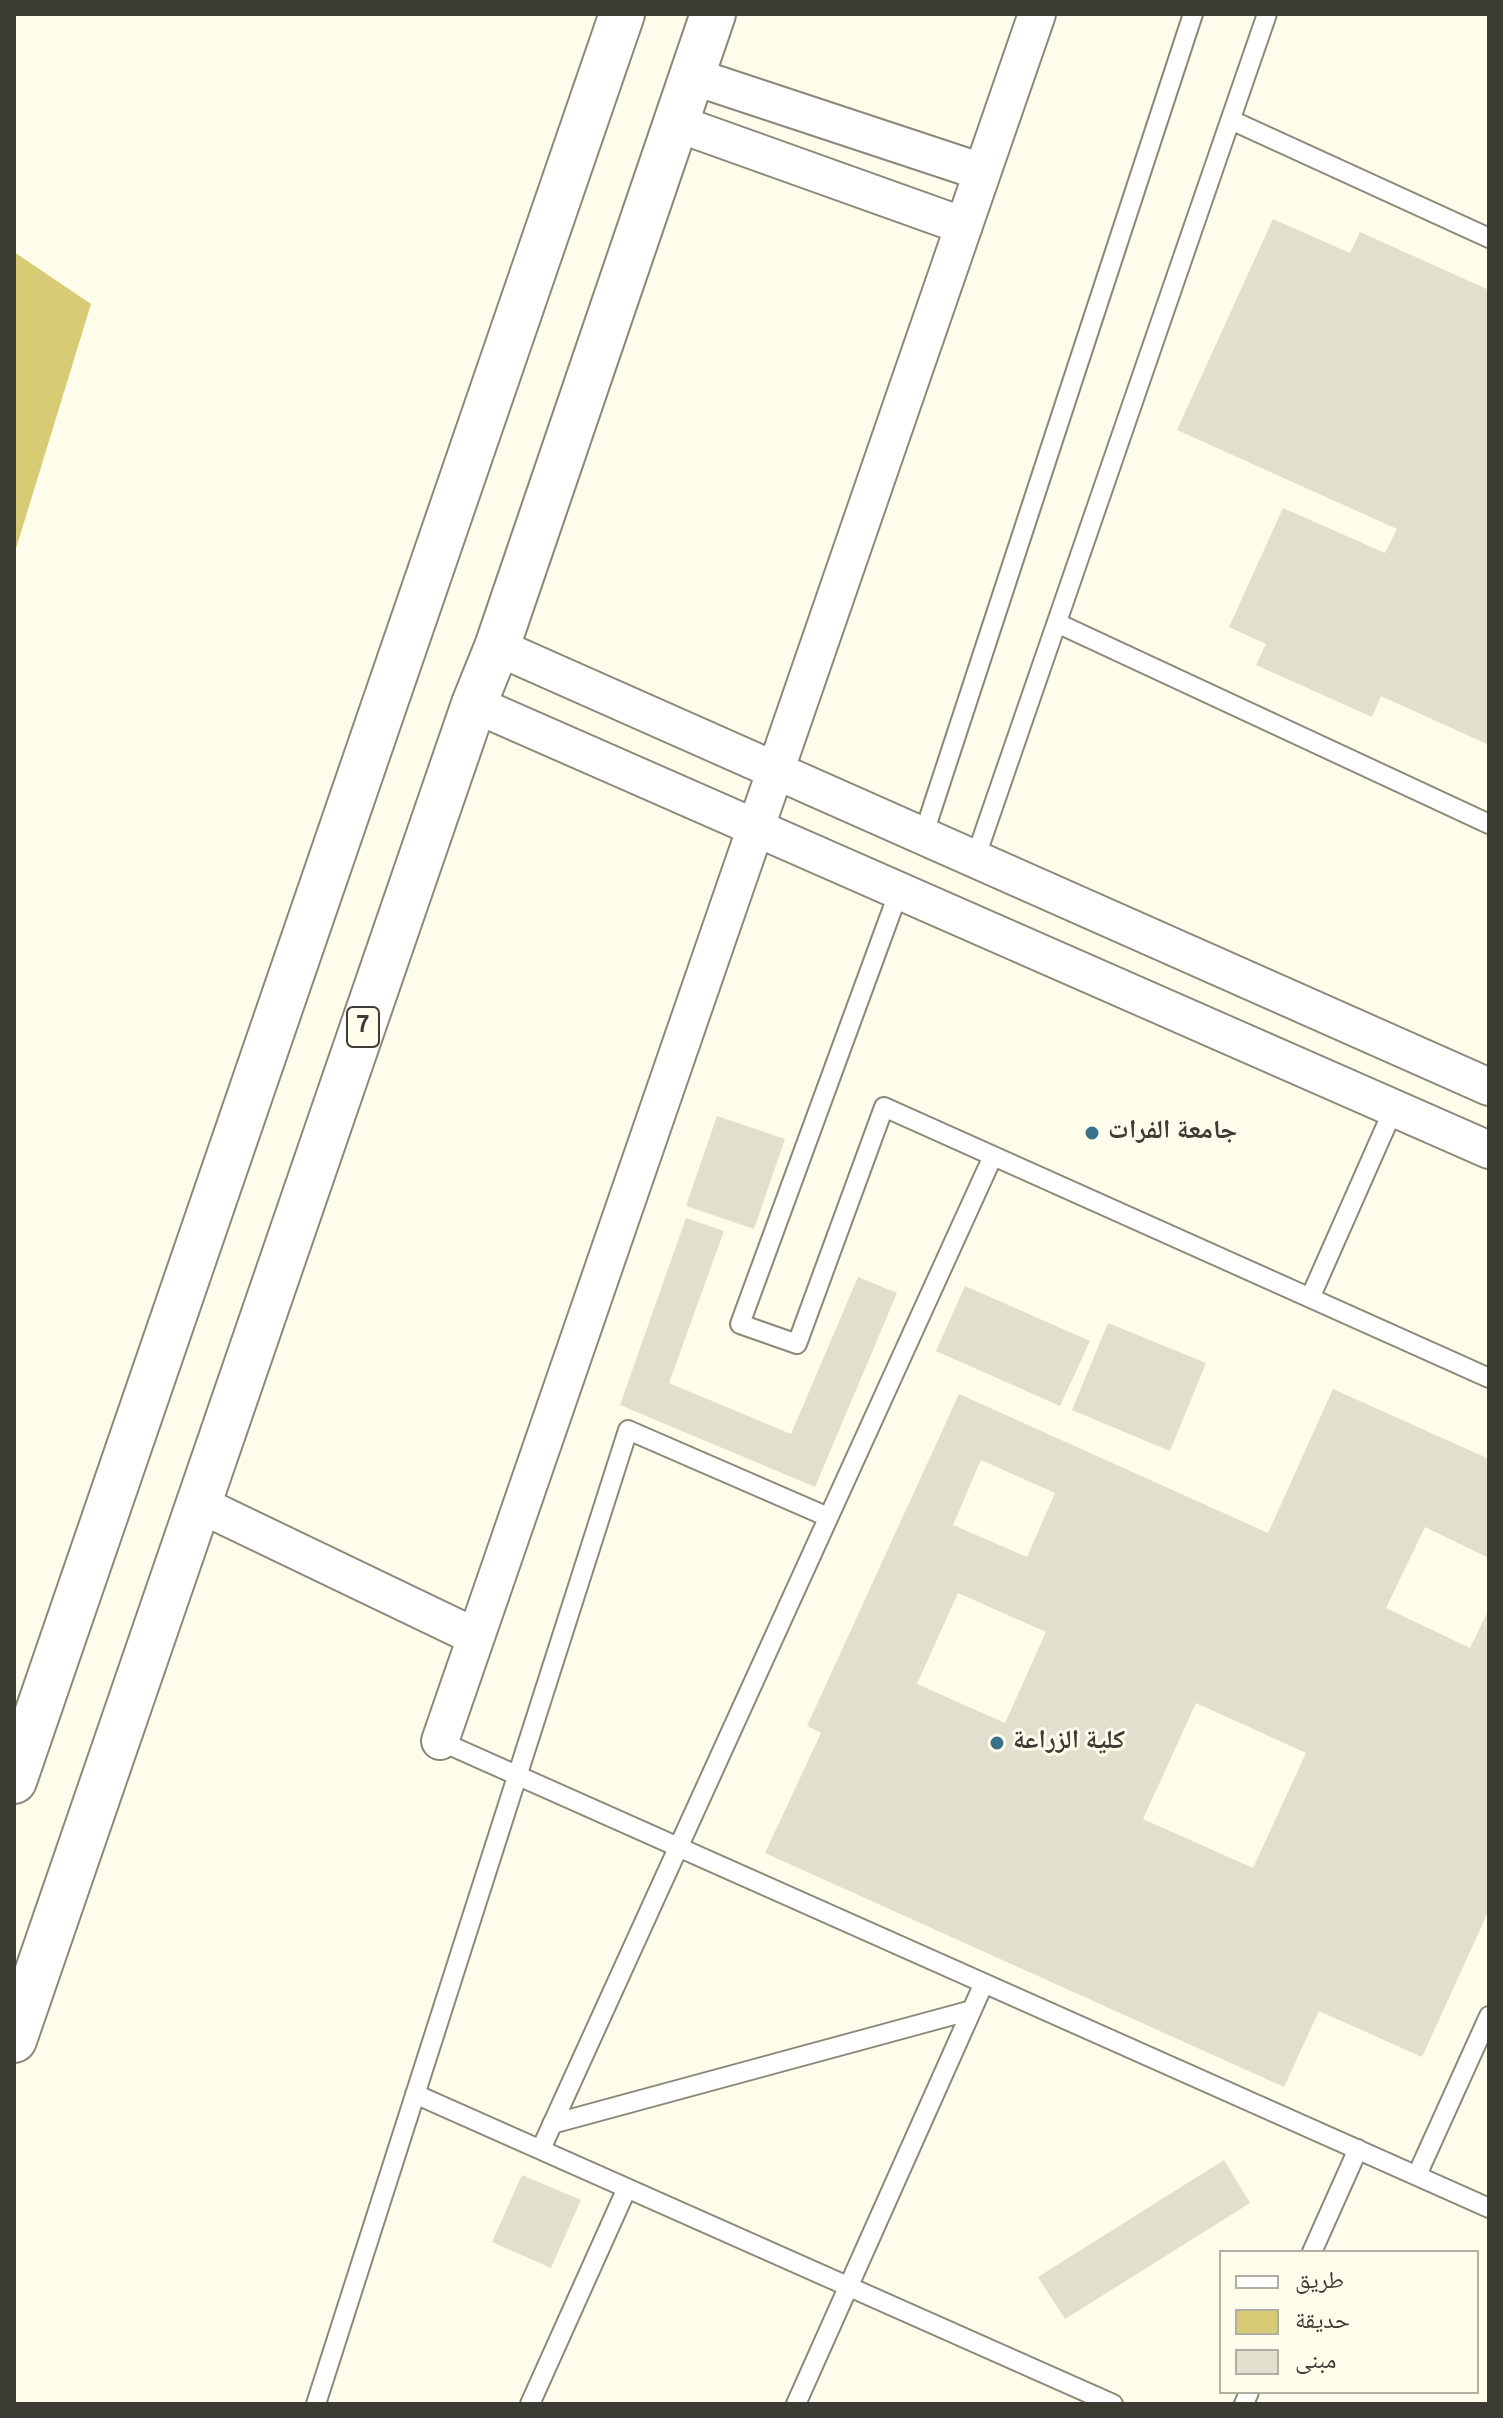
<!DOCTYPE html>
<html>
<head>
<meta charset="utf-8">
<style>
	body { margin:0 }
	#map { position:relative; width:1503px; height:2418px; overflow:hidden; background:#fefcea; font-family:Overpass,"Noto Naskh Arabic",sans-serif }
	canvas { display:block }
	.frame { position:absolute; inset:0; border:16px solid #3c3b34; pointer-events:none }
	.legend { position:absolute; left:1219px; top:2250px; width:260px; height:144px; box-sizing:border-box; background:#fefcea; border:2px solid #b0afa1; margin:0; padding:10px 14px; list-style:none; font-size:24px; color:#3c3b34 }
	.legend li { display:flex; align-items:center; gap:16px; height:40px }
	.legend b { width:40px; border:2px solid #b0afa1 }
</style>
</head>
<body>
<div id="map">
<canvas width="1503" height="2418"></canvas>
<div class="frame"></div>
<ul class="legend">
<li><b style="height:10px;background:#fff"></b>طريق</li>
<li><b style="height:22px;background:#d8cb75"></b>حديقة</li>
<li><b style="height:22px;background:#e1dfce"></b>مبنى</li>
</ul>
</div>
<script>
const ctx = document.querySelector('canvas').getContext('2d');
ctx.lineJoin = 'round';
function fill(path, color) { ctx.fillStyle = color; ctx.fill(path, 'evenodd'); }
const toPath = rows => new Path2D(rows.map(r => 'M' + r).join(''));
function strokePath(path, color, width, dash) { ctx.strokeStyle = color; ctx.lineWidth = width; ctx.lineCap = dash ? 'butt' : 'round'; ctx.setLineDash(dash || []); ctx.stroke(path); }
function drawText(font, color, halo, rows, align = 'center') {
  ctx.font = font + ' Overpass,"Noto Naskh Arabic",sans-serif'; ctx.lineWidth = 6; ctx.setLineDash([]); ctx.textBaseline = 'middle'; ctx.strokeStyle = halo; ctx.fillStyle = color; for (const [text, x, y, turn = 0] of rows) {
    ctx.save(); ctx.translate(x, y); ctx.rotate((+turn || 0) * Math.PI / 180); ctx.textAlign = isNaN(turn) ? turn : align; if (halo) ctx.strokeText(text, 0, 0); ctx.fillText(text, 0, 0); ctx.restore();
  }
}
const green = toPath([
	[14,252,91,304,14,555]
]);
const building = toPath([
	[1273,219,1350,253,1360,232,1489,290,1489,745,1381,696,1372,717,1256,665,1266,644,1229,627,1283,508,1385,553,1397,529,1177,430],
	[717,1116,785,1139,754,1229,686,1206],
	[686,1218,724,1231,669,1383,791,1434,858,1277,897,1293,815,1487,620,1405],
	[965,1286,1090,1341,1060,1406,936,1351],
	[1108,1323,1206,1363,1170,1451,1072,1410],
	[1333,1389,1489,1459,1489,1558,1425,1527,1386,1608,1470,1648,1489,1609,1489,1910,1422,2057,1319,2011,1284,2087,765,1853,821,1733,807,1726,959,1394,1268,1533],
	[981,1460,1055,1493,1027,1557,953,1525],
	[958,1593,1046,1632,1005,1723,917,1684],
	[1196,1703,1306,1753,1253,1868,1143,1819],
	[1224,2160,1250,2203,1065,2319,1038,2277],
	[522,2175,581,2200,551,2268,492,2242]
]);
const lane = toPath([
	[1231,120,1489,238],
	[1057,623,1489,824],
	[923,836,1193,14],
	[975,859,1267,14],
	[899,891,740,1324,797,1344,884,1107,1489,1378],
	[1310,1298,1394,1108],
	[440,1741,1489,2208],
	[415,2094,1113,2404],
	[552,2124,972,2010],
	[541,2149,993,1156],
	[1417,2175,1489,2016],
	[1312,2252,1358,2149],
	[316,2404,628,1430,828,1517],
	[530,2404,627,2188],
	[796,2404,984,1983],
	[1244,2404,1249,2392]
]);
const street = toPath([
	[692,76,982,172],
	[676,123,964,226],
	[497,647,1489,1087],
	[474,704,1489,1150],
	[199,1504,476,1637],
	[440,1741,1037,14]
]);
const primary = toPath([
	[14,1781,622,14],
	[14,2040,474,704,497,647,713,14]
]);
const markers = [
	[1092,1133,8,"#39718b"],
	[997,1743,8,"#39718b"]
];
const shields = [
	[363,1027,32]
];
const shieldNames = [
	["7",363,1027]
];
const poiNames = [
	["جامعة الفرات",1108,1133],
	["كلية الزراعة",1013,1743]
];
fill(green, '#d8cb75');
fill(building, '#e1dfce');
strokePath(lane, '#8a8878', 22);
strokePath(street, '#8a8878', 40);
strokePath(primary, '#8a8878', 48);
strokePath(lane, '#fff', 18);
strokePath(street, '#fff', 36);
strokePath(primary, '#fff', 44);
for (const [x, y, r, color] of markers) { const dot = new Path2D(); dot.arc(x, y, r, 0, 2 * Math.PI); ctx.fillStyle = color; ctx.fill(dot); strokePath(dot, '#fefcea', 3); }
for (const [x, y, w] of shields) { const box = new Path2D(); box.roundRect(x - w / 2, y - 20, w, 40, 6); ctx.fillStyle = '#fefcea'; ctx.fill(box); strokePath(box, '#3c3b34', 2); }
drawText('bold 24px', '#3c3b34', null, shieldNames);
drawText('bold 26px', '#3c3b34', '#fefcea', poiNames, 'left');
</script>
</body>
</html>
